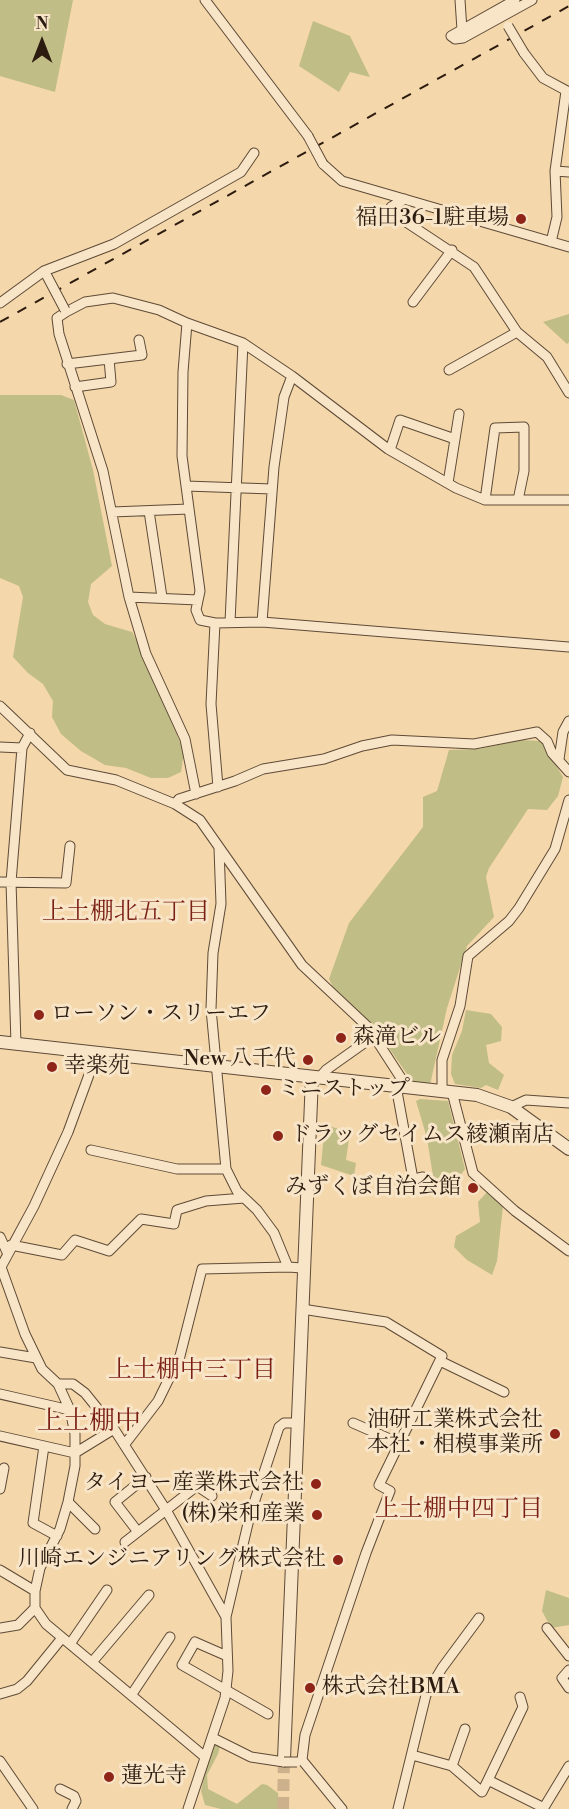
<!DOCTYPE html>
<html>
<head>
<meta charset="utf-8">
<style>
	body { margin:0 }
	#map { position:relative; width:569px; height:1809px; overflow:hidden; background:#f4d7ab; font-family:"Libre Bodoni",serif }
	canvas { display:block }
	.north { position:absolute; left:12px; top:12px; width:60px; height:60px; -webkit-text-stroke:4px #f8e5c8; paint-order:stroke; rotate:0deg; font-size:16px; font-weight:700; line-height:24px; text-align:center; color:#2c1b0f }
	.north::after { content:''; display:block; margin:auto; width:21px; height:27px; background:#2c1b0f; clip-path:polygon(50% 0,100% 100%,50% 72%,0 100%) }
</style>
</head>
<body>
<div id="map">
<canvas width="569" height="1809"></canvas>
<div class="north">N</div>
</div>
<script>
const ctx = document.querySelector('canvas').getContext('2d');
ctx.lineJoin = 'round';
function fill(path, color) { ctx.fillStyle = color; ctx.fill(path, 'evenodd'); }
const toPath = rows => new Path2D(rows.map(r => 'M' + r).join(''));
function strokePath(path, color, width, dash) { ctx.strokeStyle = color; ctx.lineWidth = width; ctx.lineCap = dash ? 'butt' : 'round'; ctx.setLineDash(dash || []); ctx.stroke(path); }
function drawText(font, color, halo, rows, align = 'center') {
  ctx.font = font + ' "Libre Bodoni","Noto Serif JP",serif'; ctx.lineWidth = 6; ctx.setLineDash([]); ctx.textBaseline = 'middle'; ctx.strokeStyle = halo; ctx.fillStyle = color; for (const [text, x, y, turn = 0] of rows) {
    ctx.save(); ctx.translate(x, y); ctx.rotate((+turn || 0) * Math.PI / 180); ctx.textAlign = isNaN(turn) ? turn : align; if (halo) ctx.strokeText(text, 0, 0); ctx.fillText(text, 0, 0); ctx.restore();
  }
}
const green = toPath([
	[0,0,73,0,55,92,0,76],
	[313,21,350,36,370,77,350,72,339,92,299,66],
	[569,314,569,342,567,344,543,322],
	[0,395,61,395,74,400,93,470,112,566,91,584,88,602,93,615,105,624,132,632,144,654,184,752,181,772,168,778,151,778,126,768,105,765,81,751,61,734,52,717,53,701,43,684,28,673,13,657,23,597,19,586,0,578],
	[521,740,541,741,563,777,558,796,547,810,528,809,489,868,486,877,494,917,467,946,447,1008,430,1085,414,1084,377,1031,333,987,329,979,349,923,423,827,423,797,437,791,449,750,479,749],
	[466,1010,491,1014,502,1027,501,1041,486,1045,489,1063,504,1075,498,1090,486,1085,481,1088,455,1084,451,1074,452,1055,462,1031],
	[420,1099,448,1101,465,1169,454,1184,435,1189,427,1138,416,1101],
	[325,1125,350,1132,346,1160,356,1163,354,1176,321,1165],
	[487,1192,503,1206,497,1261,492,1275,467,1260,454,1247,456,1236,480,1222,478,1202],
	[546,1590,569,1598,569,1625,551,1628,542,1611],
	[217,1744,220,1746,218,1754,207,1775,208,1789,237,1804,262,1784,267,1785,278,1793,279,1809,221,1809,205,1805,201,1791,207,1763,214,1746]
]);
const tertiaryTunnel = toPath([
	[283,1809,284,1759]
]);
const minor = toPath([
	[205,0,308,136],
	[460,0,462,30],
	[515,0,451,36,455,39,463,38,532,0],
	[524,53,543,78,569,92],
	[323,164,342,181,569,247],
	[555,171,569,172],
	[405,199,391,207,397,216,474,267,517,332,547,357,569,393],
	[551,242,557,217,555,171,566,91],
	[413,302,452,250],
	[0,303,44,271,114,244,241,172,254,153],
	[65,310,66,312,57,318,59,334,103,471,129,597,146,654,185,739,196,794],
	[66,312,85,302,113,298,159,310,187,323,243,343,292,376,388,449,456,488,485,500,569,500],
	[187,323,183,372,182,456,200,591,196,610,200,620,215,623,262,622,569,647],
	[67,364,142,355,139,340],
	[449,370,517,332],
	[75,387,111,382,109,359],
	[390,450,400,420,455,439],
	[448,483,459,414],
	[186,486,272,489],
	[485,500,495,428,524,427,524,471,518,500],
	[149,511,162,597],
	[112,512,189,509],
	[129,597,198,600],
	[230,622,243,343],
	[262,622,274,467,284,397,292,376],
	[215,623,211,704,218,787],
	[0,706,67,770,116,780,175,804,200,820,302,965,368,1027,401,1078,402,1087],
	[0,747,22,748],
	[559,759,563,732,569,721],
	[175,804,179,799,235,781,263,769,324,759,362,746,392,740,474,744,537,732,547,741,552,753,569,772],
	[219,848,221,904,213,953,211,1009,226,1169,237,1191,257,1210,274,1233,288,1267,302,1268],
	[0,882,66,883,70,846],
	[16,1044,11,882,22,748,30,733],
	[97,1053,68,1132,34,1206,1,1267,25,1334,42,1369,58,1384,70,1410,75,1434,75,1466,68,1502,60,1529,40,1568,35,1591,35,1608,46,1624,205,1757],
	[320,1077,326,1070,374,1036],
	[396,1086,413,1179],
	[442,1091,442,1060,460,1006,468,956,509,921,519,908,555,849,569,800],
	[452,1092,473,1173,515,1211,569,1251],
	[511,1107,526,1100,569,1103],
	[91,1150,177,1169,226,1169],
	[404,1181,423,1177],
	[0,1237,7,1252],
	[11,1245,62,1255,75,1240,109,1251,141,1219,174,1224,177,1210,206,1201,244,1198],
	[302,1309,386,1322,442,1356,379,1485,390,1491,366,1553,305,1735,302,1760,342,1809],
	[0,1352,36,1358],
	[440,1361,504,1392],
	[58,1384,73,1384,85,1393,114,1429,166,1510,226,1617,228,1671,225,1698,188,1809],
	[0,1394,70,1410],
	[353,1423,399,1443],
	[0,1436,75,1453,114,1429],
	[125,1444,158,1401,180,1356,202,1269,288,1267],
	[44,1446,33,1523,57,1536],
	[0,1489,4,1468],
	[68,1502,95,1529],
	[138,1532,115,1502,146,1477],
	[125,1542,197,1486,212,1496],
	[0,1570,35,1591],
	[226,1617,250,1515,279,1427,284,1423,297,1423],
	[0,1628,18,1625,35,1608],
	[547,1628,569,1656],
	[70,1644,107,1590],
	[227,1656,195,1642,182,1665,268,1714],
	[93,1661,149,1595],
	[569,1670,562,1678,569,1688],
	[0,1694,17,1689,27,1681,62,1638],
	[132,1694,170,1637],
	[520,1697,523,1707,488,1780,544,1808],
	[213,1738,251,1757,284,1762],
	[412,1755,452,1766,465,1729],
	[0,1761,33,1809],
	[452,1766,482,1792,488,1780],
	[60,1789,74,1796,76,1801,72,1809],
	[398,1809,426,1695,442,1668,479,1618],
	[543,1809,569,1766]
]);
const tertiary = toPath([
	[0,1042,477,1095,511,1107,569,1149],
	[284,1759,312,1077]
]);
const rail = toPath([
	[0,322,569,6]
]);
const minorBridge = toPath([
	[508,26,524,53],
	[308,136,323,164],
	[47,276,65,310],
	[284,1762,297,1762]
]);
const markers = [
	[521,219,6,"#8f2418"],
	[39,1015,6,"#8f2418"],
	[341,1038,6,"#8f2418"],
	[308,1060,6,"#8f2418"],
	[52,1067,6,"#8f2418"],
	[266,1090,6,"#8f2418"],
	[278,1136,6,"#8f2418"],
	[473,1188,6,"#8f2418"],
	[555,1434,6,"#8f2418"],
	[316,1484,6,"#8f2418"],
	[317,1515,6,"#8f2418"],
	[338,1560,6,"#8f2418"],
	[310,1688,6,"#8f2418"],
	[109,1777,6,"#8f2418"]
];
const poiNames = [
	["福田36-1駐車場",509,219],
	["ローソン・スリーエフ",51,1015,"left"],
	["森滝ビル",353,1038,"left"],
	["New 八千代",296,1060],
	["幸楽苑",64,1067,"left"],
	["ミニストップ",278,1090,"left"],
	["ドラッグセイムス綾瀬南店",290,1136,"left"],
	["みずくぼ自治会館",461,1188],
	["油研工業株式会社",543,1421],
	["本社・相模事業所",543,1446],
	["タイヨー産業株式会社",304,1484],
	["(株)栄和産業",305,1515],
	["川崎エンジニアリング株式会社",326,1560],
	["株式会社BMA",322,1688,"left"],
	["蓮光寺",121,1777,"left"]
];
const neighbourhoodNames = [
	["上土棚北五丁目",126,913],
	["上土棚中三丁目",192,1371],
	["上土棚中四丁目",459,1510]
];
const quarterNames = [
	["上土棚中",89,1423]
];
fill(green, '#c0bd86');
strokePath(tertiaryTunnel, '#ccb18c', 12, [12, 6]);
strokePath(minor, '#5e4a36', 11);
strokePath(tertiary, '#5e4a36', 14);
strokePath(minor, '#f8e5c8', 9);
strokePath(tertiary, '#f8e5c8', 12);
strokePath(rail, '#2c1b0f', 2, [10, 10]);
strokePath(minorBridge, '#5e4a36', 11, []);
strokePath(minorBridge, '#f8e5c8', 9);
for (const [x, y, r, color] of markers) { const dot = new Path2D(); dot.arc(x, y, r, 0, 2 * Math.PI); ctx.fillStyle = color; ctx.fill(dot); strokePath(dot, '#f8e5c8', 2); }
drawText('22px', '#2c1b0f', '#f8e5c8', poiNames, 'right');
drawText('24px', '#7a1f14', '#f8e5c8', neighbourhoodNames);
drawText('26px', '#7a1f14', '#f8e5c8', quarterNames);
</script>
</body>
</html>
